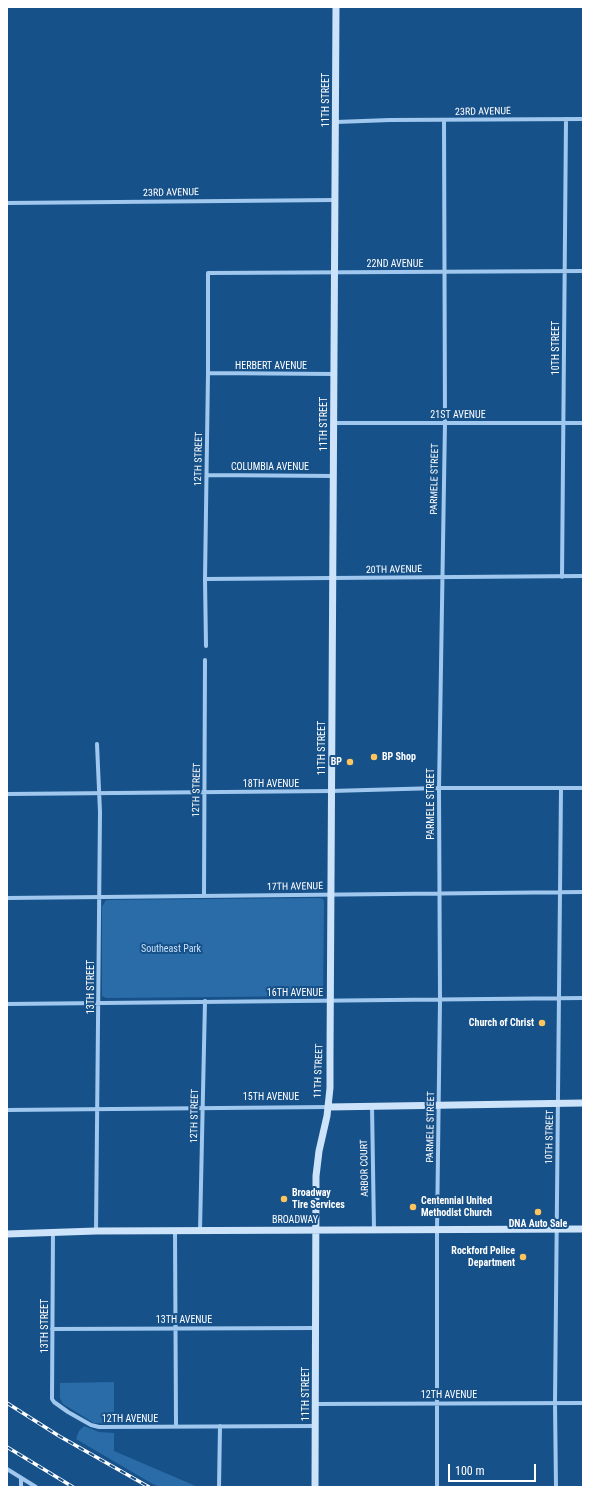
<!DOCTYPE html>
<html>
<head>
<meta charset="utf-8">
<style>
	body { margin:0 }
	#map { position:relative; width:590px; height:1494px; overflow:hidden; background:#175189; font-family:"Roboto Condensed",sans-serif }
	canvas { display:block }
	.frame { position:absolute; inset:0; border:8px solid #fff; pointer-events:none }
	.scale { position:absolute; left:448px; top:1464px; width:88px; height:18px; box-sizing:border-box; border:2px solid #fff; border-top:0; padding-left:5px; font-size:12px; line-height:14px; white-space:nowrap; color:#fff; -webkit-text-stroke:3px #175189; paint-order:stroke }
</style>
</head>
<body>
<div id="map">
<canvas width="590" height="1494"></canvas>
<div class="frame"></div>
<div class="scale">100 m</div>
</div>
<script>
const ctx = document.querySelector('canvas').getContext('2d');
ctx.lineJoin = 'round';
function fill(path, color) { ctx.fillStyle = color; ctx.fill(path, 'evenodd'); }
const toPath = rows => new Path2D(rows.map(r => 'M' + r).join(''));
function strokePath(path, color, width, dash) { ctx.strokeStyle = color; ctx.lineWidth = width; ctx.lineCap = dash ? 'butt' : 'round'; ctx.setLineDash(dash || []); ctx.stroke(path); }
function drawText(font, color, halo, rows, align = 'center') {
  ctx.font = font + ' "Roboto Condensed",sans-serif'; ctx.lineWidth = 4; ctx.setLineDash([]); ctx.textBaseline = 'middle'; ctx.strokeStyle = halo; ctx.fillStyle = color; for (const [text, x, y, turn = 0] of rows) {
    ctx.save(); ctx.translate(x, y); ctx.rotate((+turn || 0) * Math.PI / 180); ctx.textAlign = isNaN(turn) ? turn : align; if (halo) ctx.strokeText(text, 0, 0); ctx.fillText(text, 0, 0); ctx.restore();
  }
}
const green = toPath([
	[320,898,323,899,324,902,323,996,106,998,102,996,102,907,106,900],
	[114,1382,114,1424,94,1423,63,1404,60,1398,60,1383],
	[84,1426,99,1432,114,1433,114,1451,198,1487,159,1487,151,1483,76,1439,79,1431]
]);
const street = toPath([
	[336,122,390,120,583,119],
	[7,203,335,200],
	[208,373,334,374],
	[334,423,583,423],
	[207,475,334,476],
	[562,577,566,119],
	[205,579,583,576],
	[206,646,205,579,208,373,208,273,583,271],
	[7,794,331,791,439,788,583,788],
	[204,896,205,660],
	[7,898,583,892],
	[7,1004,583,998],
	[372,1106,374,1229],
	[7,1110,328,1107],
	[200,1230,205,1001],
	[96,1231,100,812,97,744],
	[175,1231,176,1426],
	[53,1232,52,1399,54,1402,68,1412,91,1425,99,1427,316,1426],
	[52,1329,316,1328],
	[316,1404,583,1403],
	[7,1469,36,1487],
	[21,1479,21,1487],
	[219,1487,220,1426],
	[437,1487,437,1230,440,1000,439,788,445,422,444,120],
	[556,1487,555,1403,561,788]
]);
const secondary = toPath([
	[328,1107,583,1103],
	[7,1234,96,1231,583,1229],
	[315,1487,316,1176,319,1151,327,1116,330,1088,330,1053,336,7]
]);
const rail = toPath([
	[7,1403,59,1436,149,1487],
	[7,1447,73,1487]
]);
const markers = [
	[374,757,4,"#ffc55d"],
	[350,762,4,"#ffc55d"],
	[542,1023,4,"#ffc55d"],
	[284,1199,4,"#ffc55d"],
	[413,1207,4,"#ffc55d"],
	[538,1212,4,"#ffc55d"],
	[523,1257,4,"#ffc55d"]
];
const streetNames = [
	["11TH STREET",326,100,-90],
	["23RD AVENUE",483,112,-1],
	["23RD AVENUE",171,193,-1],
	["22ND AVENUE",395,264],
	["10TH STREET",556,348,-90],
	["HERBERT AVENUE",271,366],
	["21ST AVENUE",458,415],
	["11TH STREET",324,424,-90],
	["12TH STREET",199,459,-89],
	["COLUMBIA AVENUE",270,467],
	["PARMELE STREET",435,479,-89],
	["20TH AVENUE",394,570,-1],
	["11TH STREET",322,748,-90],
	["18TH AVENUE",271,784],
	["12TH STREET",197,790,-89],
	["PARMELE STREET",431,804,-90],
	["17TH AVENUE",295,887,-1],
	["13TH STREET",91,987,-90],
	["16TH AVENUE",295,993],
	["11TH STREET",319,1071,-88],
	["15TH AVENUE",271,1097],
	["12TH STREET",195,1116,-89],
	["PARMELE STREET",431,1127,-89],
	["10TH STREET",550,1137,-89],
	["ARBOR COURT",365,1168,-91],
	["BROADWAY",295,1220],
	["13TH AVENUE",184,1320],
	["13TH STREET",45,1326,-90],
	["11TH STREET",306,1394,-90],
	["12TH AVENUE",449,1395],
	["12TH AVENUE",130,1419]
];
const poiNames = [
	["BP Shop",382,757],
	["BP",342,762,"right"],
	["Church of Christ",534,1023,"right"],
	["Broadway",292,1193],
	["Tire Services",292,1205],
	["Centennial United",421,1201],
	["Methodist Church",421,1213],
	["DNA Auto Sale",538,1224,"center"],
	["Rockford Police",515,1251,"right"],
	["Department",515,1263,"right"]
];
const parkNames = [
	["Southeast Park",171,949]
];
fill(green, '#2a6ca8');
strokePath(street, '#a0c8ee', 4);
strokePath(secondary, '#cde3fa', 7);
strokePath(rail, '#fff', 3.5);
strokePath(rail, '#175189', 2, [6]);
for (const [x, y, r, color] of markers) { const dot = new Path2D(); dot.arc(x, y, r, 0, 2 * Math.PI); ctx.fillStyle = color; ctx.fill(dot); strokePath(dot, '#175189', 1.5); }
drawText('10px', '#fff', '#175189', streetNames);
drawText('bold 10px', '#fff', '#175189', poiNames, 'left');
drawText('10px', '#c6e1fa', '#175189', parkNames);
</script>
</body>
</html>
